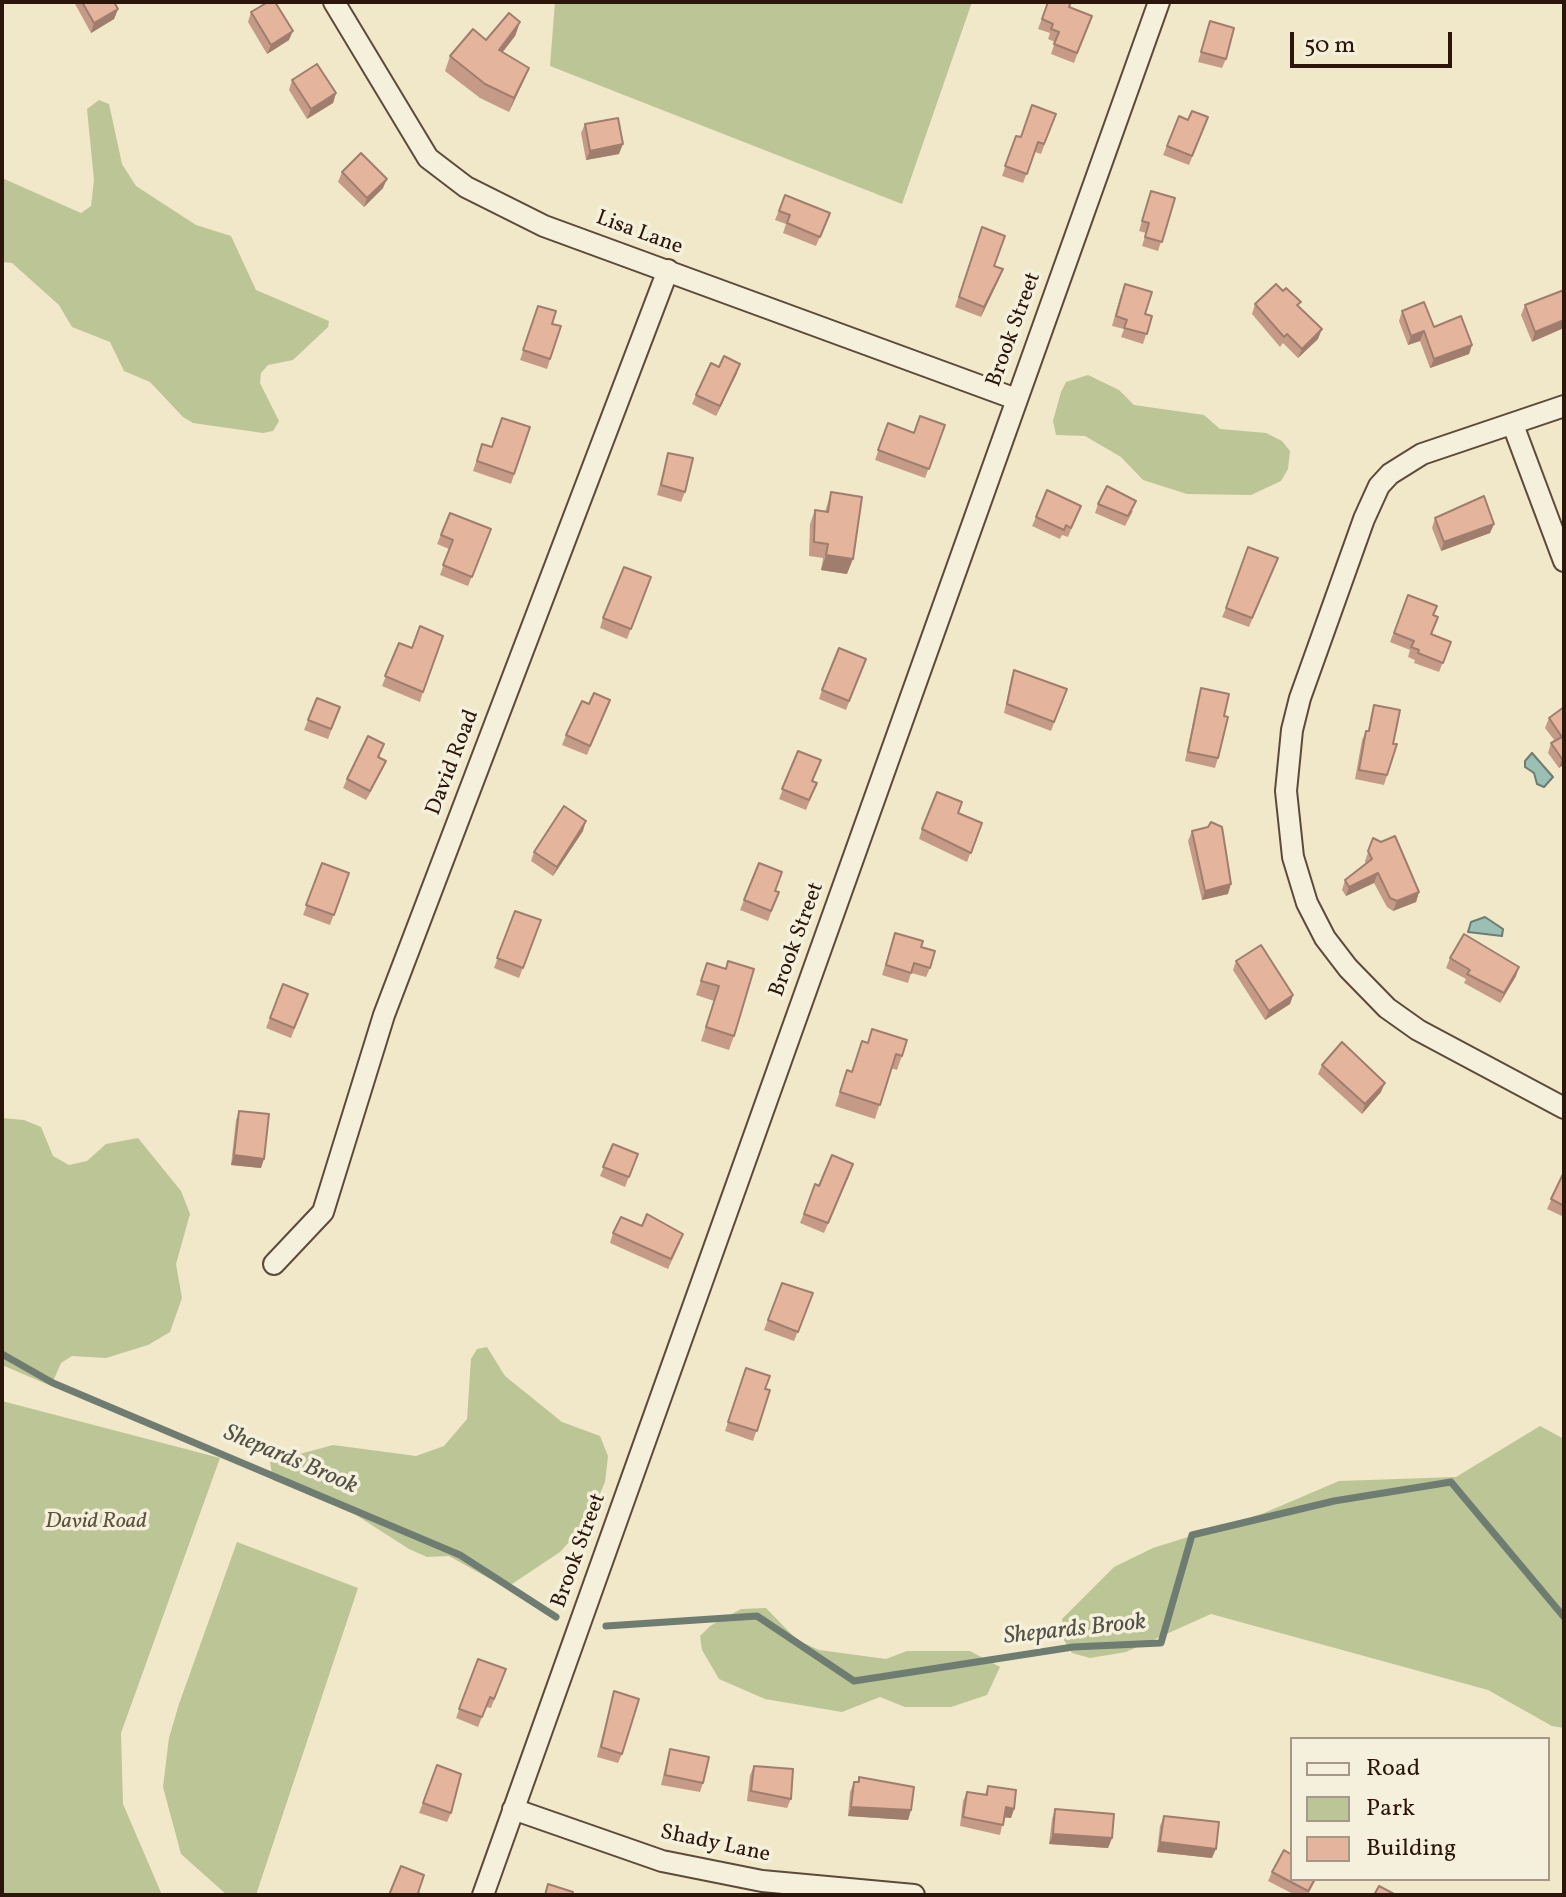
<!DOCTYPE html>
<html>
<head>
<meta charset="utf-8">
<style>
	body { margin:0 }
	#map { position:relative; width:1566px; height:1897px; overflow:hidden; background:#f0e8c9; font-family:Vollkorn,serif }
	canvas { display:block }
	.frame { position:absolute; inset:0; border:4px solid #2c150b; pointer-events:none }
	.legend { position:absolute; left:1290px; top:1737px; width:260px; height:144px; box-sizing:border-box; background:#f5f0dc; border:2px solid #a59888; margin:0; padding:10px 14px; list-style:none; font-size:24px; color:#2c150b }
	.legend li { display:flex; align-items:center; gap:16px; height:40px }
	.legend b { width:40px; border:2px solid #a59888 }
	.scale { position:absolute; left:1290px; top:32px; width:162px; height:36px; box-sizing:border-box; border:4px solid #2c150b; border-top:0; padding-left:10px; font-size:24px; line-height:28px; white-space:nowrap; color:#2c150b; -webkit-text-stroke:6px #f5f0dc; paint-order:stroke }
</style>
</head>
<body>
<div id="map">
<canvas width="1566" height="1897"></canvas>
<div class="frame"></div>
<ul class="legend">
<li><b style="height:10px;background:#f5f0dc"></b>Road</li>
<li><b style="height:22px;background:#bcc595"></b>Park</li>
<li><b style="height:22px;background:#e5b49d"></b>Building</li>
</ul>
<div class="scale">50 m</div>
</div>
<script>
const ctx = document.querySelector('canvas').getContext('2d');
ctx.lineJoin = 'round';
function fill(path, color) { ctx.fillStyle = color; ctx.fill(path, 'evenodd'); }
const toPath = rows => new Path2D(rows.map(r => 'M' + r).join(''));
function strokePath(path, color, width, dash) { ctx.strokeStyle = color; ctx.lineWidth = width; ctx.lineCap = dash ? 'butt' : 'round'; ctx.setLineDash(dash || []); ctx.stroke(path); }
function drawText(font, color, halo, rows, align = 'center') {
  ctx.font = font + ' Vollkorn,serif'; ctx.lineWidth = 7; ctx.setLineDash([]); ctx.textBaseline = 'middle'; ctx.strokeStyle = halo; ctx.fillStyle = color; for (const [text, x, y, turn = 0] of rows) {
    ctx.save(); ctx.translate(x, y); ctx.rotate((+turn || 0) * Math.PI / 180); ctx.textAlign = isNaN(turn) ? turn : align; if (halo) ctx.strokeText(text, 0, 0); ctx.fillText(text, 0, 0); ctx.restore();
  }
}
const green = toPath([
	[555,2,972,2,902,204,550,66],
	[99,100,109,104,122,164,136,186,196,225,231,236,256,290,329,321,328,327,293,360,268,365,261,373,260,383,279,421,273,431,263,433,193,423,183,417,150,382,124,371,110,342,72,327,59,305,12,263,2,262,2,178,81,213,91,206,94,180,87,109],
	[1088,375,1119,390,1134,405,1204,415,1220,429,1266,433,1282,441,1290,451,1288,469,1281,481,1251,495,1187,494,1143,480,1121,457,1085,436,1056,435,1053,421,1061,392,1066,382],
	[2,1118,24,1120,41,1127,53,1156,69,1165,87,1161,106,1144,138,1138,181,1191,190,1214,176,1264,182,1298,170,1332,148,1345,106,1358,72,1356,61,1363,51,1386,2,1365],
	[487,1347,505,1376,562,1422,600,1436,608,1456,605,1482,588,1521,560,1552,512,1584,490,1579,449,1556,427,1557,409,1549,356,1515,273,1480,270,1462,333,1445,416,1456,444,1446,467,1419,471,1359,477,1349],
	[2,1401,220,1458,121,1733,123,1804,162,1895,2,1895],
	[1540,1426,1564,1439,1564,1728,1552,1726,1488,1690,1211,1614,1126,1652,1090,1658,1072,1653,1064,1640,1062,1619,1114,1567,1153,1548,1264,1513,1339,1481,1456,1477],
	[237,1542,358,1588,256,1895,227,1895,181,1854,163,1787,169,1738,179,1704],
	[766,1608,797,1640,819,1650,886,1659,907,1651,970,1651,1000,1667,987,1695,951,1707,905,1707,880,1697,842,1712,765,1699,719,1679,702,1650,700,1636,710,1626,741,1609]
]);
const water = toPath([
	[1532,753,1553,777,1544,787,1537,784,1534,773,1525,767,1525,761,1532,753],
	[1485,917,1503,929,1502,936,1468,932,1471,922,1485,917]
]);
const stream = toPath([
	[2,1354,53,1383,460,1555,556,1617],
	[606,1626,757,1616,854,1681,1073,1647,1161,1643,1192,1535,1334,1501,1451,1482,1564,1617]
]);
const street = toPath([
	[334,2,428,158,466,187,544,226,1016,399],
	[1564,406,1422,454,1390,474,1379,486,1364,519,1300,698,1292,730,1286,791,1293,857,1307,903,1325,938,1348,968,1387,1008,1418,1030,1564,1108],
	[1513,425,1564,561],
	[274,1264,323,1212,384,1015,668,270],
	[513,1809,662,1861,762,1881,914,1895],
	[483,1895,1159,2]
]);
const wall = toPath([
	[74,2,114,2,118,9,114,19,91,33],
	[1048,2,1069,7,1092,16,1074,63,1051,54,1055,42,1048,39,1050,33,1038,29],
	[251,12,289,40,267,54,248,22],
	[1210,21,1226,59,1222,68,1198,62],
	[520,22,515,36,503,52,529,68,523,82,509,112,480,98,445,71,450,56,486,40],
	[292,80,336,93,333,103,307,119,289,90],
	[1056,114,1041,154,1035,152,1023,183,1002,176,1016,136,1021,137],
	[1179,116,1188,120,1208,117,1189,165,1163,155],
	[585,124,619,154,586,160,581,133],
	[342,172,383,188,364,207,338,182],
	[785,195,830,213,816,246,783,233,786,224,775,220],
	[1175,198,1158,251,1142,246,1146,233,1139,231,1148,200],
	[982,227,999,279,981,317,955,307],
	[1564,290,1532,342,1521,315,1525,305],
	[1121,294,1145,314,1152,316,1143,344,1121,337,1124,329,1112,326],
	[1255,304,1299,307,1318,339,1298,358,1283,343,1280,347,1252,314],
	[538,306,552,324,561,326,547,369,520,360],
	[1402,311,1472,345,1469,354,1430,368,1420,341,1408,345,1399,321],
	[719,367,737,373,716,416,692,404,696,395],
	[888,423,914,433,945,425,925,478,875,460],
	[530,427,511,484,473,471,482,444,492,447],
	[668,453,685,492,681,502,657,495],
	[831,492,847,574,821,570,823,558,809,556,810,524,815,510,825,512],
	[1098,504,1133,511,1125,526,1095,513],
	[1081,506,1068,537,1062,535,1060,539,1032,526,1036,517],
	[450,513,491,529,468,586,440,575,449,549,437,544],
	[1435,518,1494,524,1490,533,1441,551,1432,528],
	[1278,558,1249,627,1222,617,1226,608],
	[651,577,627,639,600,628,603,618],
	[1408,595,1433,615,1431,634,1451,642,1439,672,1414,663,1415,660,1408,657,1410,650,1390,642],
	[399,643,423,692,420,702,382,686],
	[866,659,846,710,819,699,822,690],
	[1014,670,1067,689,1051,731,1004,713,1011,679],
	[1201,688,1224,716,1218,758,1215,768,1185,761,1198,698],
	[317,698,340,707,328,739,304,730],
	[610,700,587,755,562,745,566,735,589,704],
	[1374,705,1393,744,1397,744,1384,785,1355,779,1362,740,1366,731,1368,731,1371,715],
	[1564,707,1564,764,1559,768,1548,753,1551,743,1555,741,1545,728,1549,718],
	[798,751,812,781,817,783,806,810,779,799],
	[379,757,386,761,382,770,366,800,343,788,347,779],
	[958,813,982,823,967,862,919,839,922,829],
	[583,831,553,876,531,861,534,852],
	[1192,831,1228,894,1202,900,1188,841],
	[1373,838,1419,892,1416,902,1393,911,1387,907,1374,883,1346,896,1342,890,1345,880,1366,864,1365,861],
	[322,863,349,873,330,925,303,915],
	[759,863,775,891,779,892,768,921,740,910],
	[515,911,541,920,519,978,494,968],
	[892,942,921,947,930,968,926,977,911,973,908,983,882,975],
	[1450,958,1516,976,1500,1003,1464,983,1466,979,1446,968],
	[1236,961,1293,995,1290,1004,1265,1020,1233,970],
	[707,963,725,969,734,1036,729,1050,701,1041,714,1001,696,995],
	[283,984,308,994,291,1038,266,1028],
	[862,1041,902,1056,897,1070,891,1068,875,1119,835,1106,847,1070,852,1072],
	[1322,1065,1381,1092,1362,1114,1318,1074],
	[239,1111,261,1168,231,1165,236,1120],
	[613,1144,638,1154,625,1187,600,1176],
	[1564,1172,1564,1217,1547,1209],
	[850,1174,824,1233,800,1223,815,1184,819,1186],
	[613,1233,680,1243,668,1269,610,1243],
	[782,1283,813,1293,794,1341,764,1330],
	[746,1368,765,1389,770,1390,753,1441,725,1431],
	[478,1659,506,1669,491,1708,486,1707,478,1727,456,1718],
	[614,1691,622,1754,618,1763,597,1757],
	[670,1749,703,1783,700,1792,661,1785,667,1759],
	[437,1765,451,1813,447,1822,419,1813],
	[754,1766,791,1799,787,1808,747,1801,750,1775],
	[859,1777,911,1810,908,1820,848,1816,850,1792,854,1782,857,1782],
	[988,1786,1014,1809,1011,1818,1004,1817,1000,1835,960,1826,963,1801,967,1792,985,1794],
	[1055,1809,1112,1838,1108,1848,1049,1844,1052,1819],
	[1164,1816,1212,1858,1157,1852,1160,1826],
	[1272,1872,1292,1879,1316,1879,1308,1895,1295,1895,1268,1881]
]);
const shadedWall = toPath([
	[118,9,114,19,91,33,94,23],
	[520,22,515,36,493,64,499,50],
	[293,31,289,40,267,54,271,45],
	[529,68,523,82,509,112,514,98],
	[336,93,333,103,307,119,311,109],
	[623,144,619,154,586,160,590,151],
	[387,179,383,188,364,207,367,198],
	[1003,269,999,279,981,317,984,307],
	[1564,320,1564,328,1532,342,1535,332],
	[1322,329,1318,339,1298,358,1302,349],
	[1424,331,1420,341,1408,345,1411,336],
	[1472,345,1469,354,1430,368,1434,359],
	[740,364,737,373,716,416,720,406],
	[1494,524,1490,533,1441,551,1444,542],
	[826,555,853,559,847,574,821,570],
	[1564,757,1564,764,1559,768,1562,759],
	[386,761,382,770,366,800,370,791],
	[586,821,583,831,553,876,557,867],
	[1378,873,1374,883,1346,896,1349,887],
	[1231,884,1228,894,1202,900,1205,891],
	[1419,892,1416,902,1393,911,1397,901],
	[1519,967,1516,976,1500,1003,1504,993],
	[1293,995,1290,1004,1265,1020,1269,1011],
	[1385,1083,1381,1092,1362,1114,1365,1104],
	[234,1155,264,1159,261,1168,231,1165],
	[851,1807,911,1810,908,1820,848,1816],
	[1006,1807,1014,1809,1011,1818,1002,1817],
	[1053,1834,1112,1838,1108,1848,1049,1844],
	[1160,1842,1216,1849,1212,1858,1157,1852]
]);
const building = toPath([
	[82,2,114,2,118,9,94,23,82,2],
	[268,2,275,2,293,31,271,45,251,12,268,2],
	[1048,2,1071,2,1069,7,1092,16,1077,53,1054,44,1059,32,1051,29,1053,24,1042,19,1048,2],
	[509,13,520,22,499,50,529,68,514,98,485,84,450,56,473,29,486,40,509,13],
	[1210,21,1234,28,1226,59,1201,52,1210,21],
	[317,64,336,93,311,109,292,80,317,64],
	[1032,105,1056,114,1044,144,1038,142,1027,174,1005,166,1016,136,1021,137,1032,105],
	[1192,111,1208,117,1192,156,1167,146,1179,116,1188,120,1192,111],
	[618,118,623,144,590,151,585,124,618,118],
	[361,153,387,179,367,198,342,172,361,153],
	[1151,191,1175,198,1162,242,1145,237,1149,223,1142,221,1151,191],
	[785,195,830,213,820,237,787,223,790,215,779,211,785,195],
	[982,227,1005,236,994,266,1003,269,984,307,959,297,982,227],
	[1125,284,1152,292,1145,314,1152,316,1147,334,1124,328,1127,320,1116,316,1125,284],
	[1276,284,1283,291,1286,288,1301,302,1297,305,1322,329,1302,349,1287,334,1284,337,1255,304,1276,284],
	[1564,290,1564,320,1535,332,1525,305,1564,290],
	[1424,302,1434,327,1461,316,1472,345,1434,359,1424,331,1411,336,1402,311,1424,302],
	[538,306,556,311,552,324,561,326,550,359,523,350,538,306],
	[724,356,740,364,720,406,696,395,711,363,719,367,724,356],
	[920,416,945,425,929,469,878,450,888,423,914,433,920,416],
	[502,418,530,427,514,474,477,461,482,444,492,447,502,418],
	[668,453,693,458,685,492,661,485,668,453],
	[1107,486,1136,501,1128,516,1098,504,1107,486],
	[1047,490,1081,506,1071,528,1066,525,1064,530,1036,517,1047,490],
	[831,492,862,497,853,559,826,555,828,544,814,542,815,510,828,512,831,492],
	[1484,496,1494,524,1444,542,1435,518,1484,496],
	[450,513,491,529,472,577,443,565,453,540,441,535,450,513],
	[1248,547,1278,558,1252,618,1226,608,1248,547],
	[624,567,651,577,631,629,603,618,624,567],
	[1408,595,1437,606,1433,615,1438,617,1431,634,1451,642,1443,663,1418,653,1419,650,1411,647,1414,641,1394,633,1408,595],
	[420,626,443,636,423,692,385,676,399,643,412,648,420,626],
	[839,648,866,659,849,701,822,690,839,648],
	[1014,670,1067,689,1054,722,1007,704,1014,670],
	[1201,688,1229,694,1224,716,1228,717,1218,758,1188,752,1201,688],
	[594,693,610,700,590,746,566,735,582,701,589,704,594,693],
	[317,698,340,707,331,729,308,720,317,698],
	[1374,705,1400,710,1393,744,1397,744,1387,775,1359,770,1366,731,1369,731,1374,705],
	[1564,707,1564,757,1562,759,1551,743,1562,737,1549,718,1564,707],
	[368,736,384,744,378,757,386,761,370,791,347,779,368,736],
	[798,751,821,760,812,781,817,783,809,800,782,789,798,751],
	[937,792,962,802,958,813,982,823,971,853,922,829,937,792],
	[564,806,586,821,557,867,534,852,564,806],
	[1211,822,1222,827,1231,884,1205,891,1192,831,1208,827,1211,822],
	[1395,836,1419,892,1397,901,1390,898,1378,873,1349,887,1345,880,1372,859,1368,851,1373,838,1381,842,1395,836],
	[322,863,349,873,334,915,306,905,322,863],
	[759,863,782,872,775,891,779,892,771,911,744,900,759,863],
	[515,911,541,920,523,968,497,958,515,911],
	[895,933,923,941,921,947,935,951,930,968,914,963,911,973,886,965,895,933],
	[1464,934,1519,967,1504,993,1467,974,1470,970,1450,958,1464,934],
	[1261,945,1293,995,1269,1011,1236,961,1261,945],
	[728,961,754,969,734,1036,706,1027,719,986,701,981,707,963,726,969,728,961],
	[283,984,308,994,294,1028,270,1018,283,984],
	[872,1029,907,1040,902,1056,896,1054,880,1105,840,1092,847,1070,852,1072,862,1041,868,1043,872,1029],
	[1342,1042,1385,1083,1365,1104,1322,1065,1342,1042],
	[239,1111,269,1114,264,1159,234,1155,239,1111],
	[613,1144,638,1154,629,1177,603,1167,613,1144],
	[832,1155,853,1164,828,1223,804,1214,815,1184,819,1186,832,1155],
	[1564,1172,1564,1206,1551,1199,1564,1172],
	[647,1214,683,1234,671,1259,613,1233,621,1217,642,1226,647,1214],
	[782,1283,813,1293,798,1332,768,1320,782,1283],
	[746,1368,770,1376,765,1389,770,1390,757,1431,728,1422,746,1368],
	[478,1659,506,1669,494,1699,490,1697,482,1717,459,1709,478,1659],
	[614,1691,639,1699,622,1754,601,1747,614,1691],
	[670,1749,709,1757,703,1783,665,1775,670,1749],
	[437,1765,461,1774,451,1813,423,1803,437,1765],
	[754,1766,793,1769,791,1799,751,1791,754,1766],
	[859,1777,914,1787,911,1810,851,1807,854,1782,859,1782,859,1777],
	[988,1786,1016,1790,1014,1809,1006,1807,1003,1825,963,1817,967,1792,987,1795,988,1786],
	[1055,1809,1114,1814,1112,1838,1053,1834,1055,1809],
	[1164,1816,1219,1822,1216,1849,1160,1842,1164,1816],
	[1284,1850,1292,1855,1292,1879,1315,1879,1308,1891,1272,1872,1284,1850],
	[401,1866,424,1875,418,1893,422,1895,389,1895,401,1866],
	[548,1884,573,1892,572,1895,545,1895,548,1884],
	[1379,1886,1396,1895,1374,1895,1379,1886]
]);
const streetNames = [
	["Lisa Lane",639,234,20],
	["Brook Street",1015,330,-70],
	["David Road",454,763,-69],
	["Brook Street",798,940,-70],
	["Brook Street",580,1551,-70],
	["Shady Lane",715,1845,12]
];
const parkNames = [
	["David Road",96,1523]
];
const waterNames = [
	["Shepards Brook",290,1461,23],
	["Shepards Brook",1075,1631,-6]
];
fill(green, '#bcc595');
fill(water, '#9ac0b6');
strokePath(water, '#6e7c72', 2);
strokePath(stream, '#6e7c72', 7);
strokePath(street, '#5d4a3a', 24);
strokePath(street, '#f5f0dc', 20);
fill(wall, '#c59b87');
fill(shadedWall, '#a07e6e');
fill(building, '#e5b49d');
strokePath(building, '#a07e6e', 2);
drawText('22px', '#2c150b', '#f5f0dc', streetNames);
drawText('italic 22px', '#5e533b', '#f5f0dc', parkNames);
drawText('italic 24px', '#525147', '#f5f0dc', waterNames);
</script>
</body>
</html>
